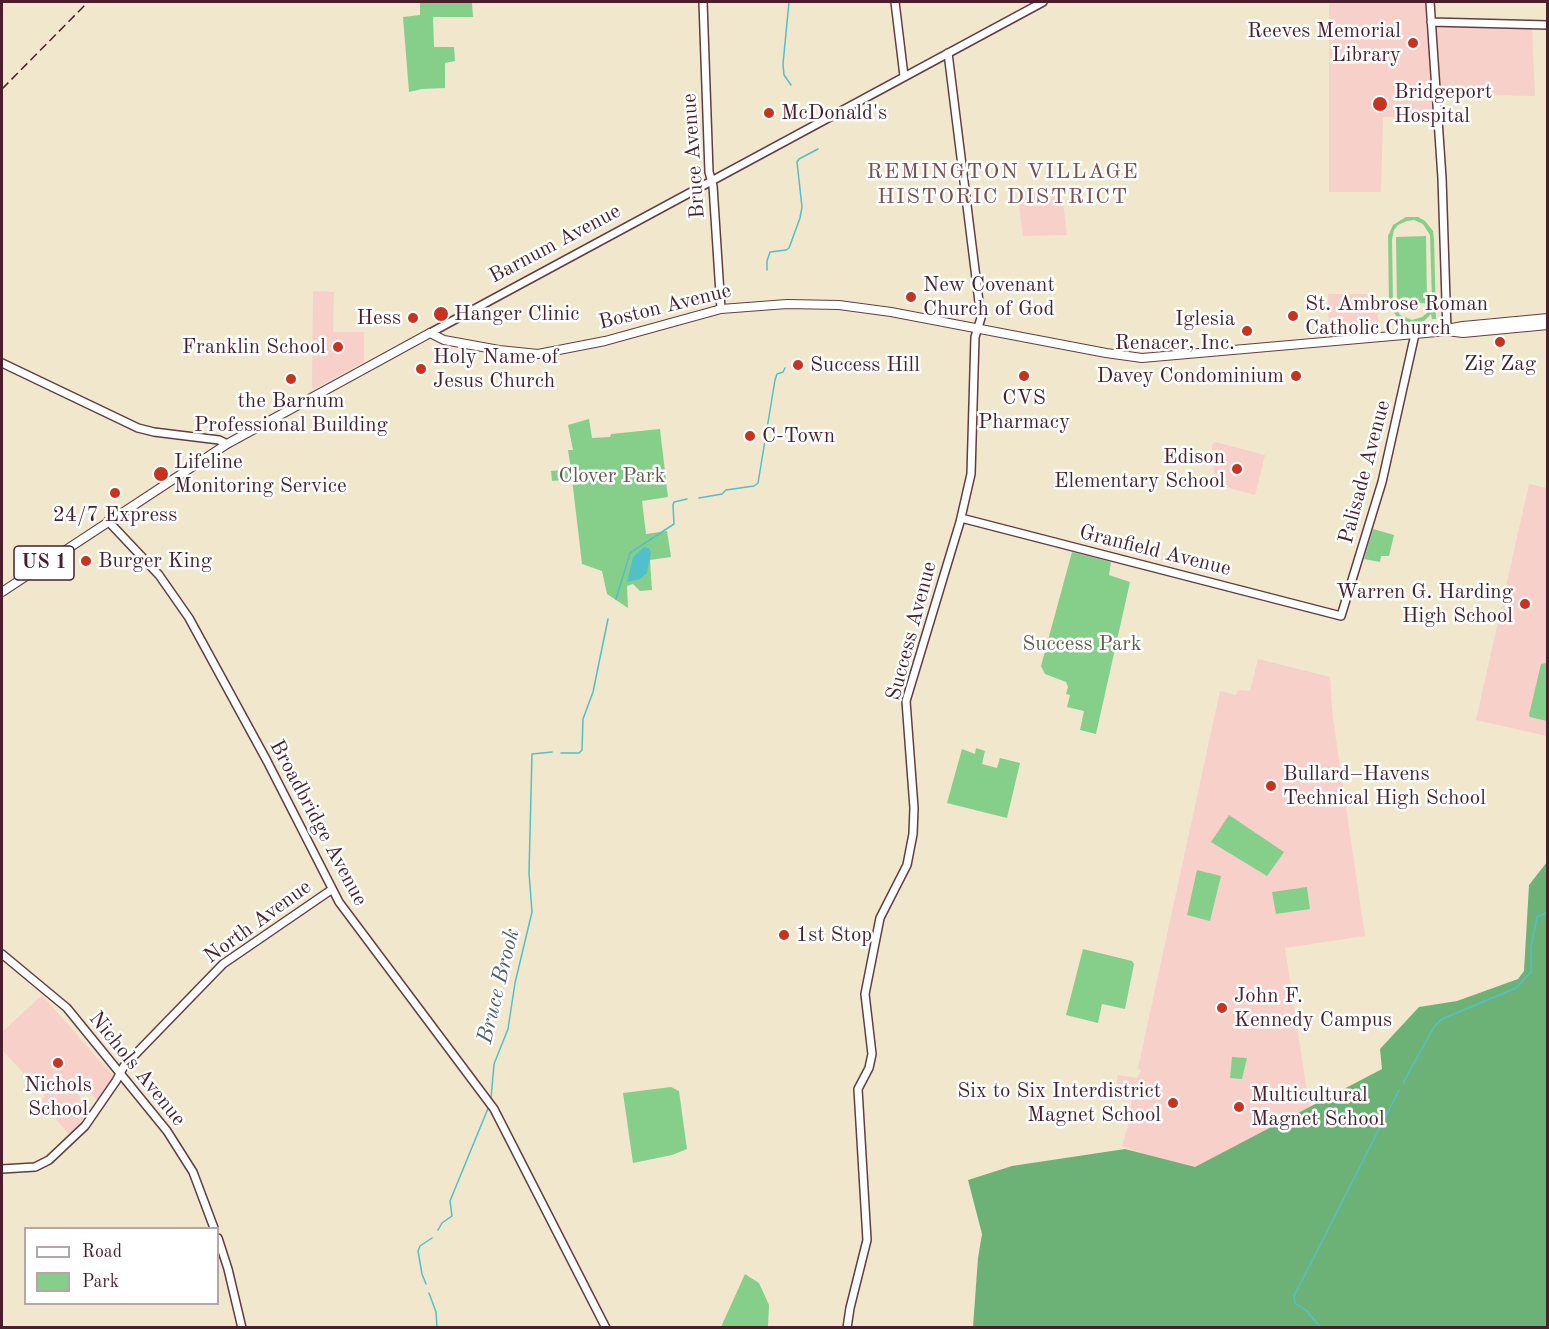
<!DOCTYPE html>
<html>
<head>
<meta charset="utf-8">
<style>
	body { margin:0 }
	#map { position:relative; width:1549px; height:1329px; overflow:hidden; background:#f0e7cd; font-family:"Old Standard TT",serif }
	canvas { display:block }
	.frame { position:absolute; inset:0; border:3px solid #4a1f2b; pointer-events:none }
	.legend { position:absolute; left:24px; top:1227px; width:195px; height:78px; box-sizing:border-box; background:#fff; border:2px solid #b7a5aa; margin:0; padding:8px 10px; list-style:none; font-size:18px; color:#4a1f2b }
	.legend li { display:flex; align-items:center; gap:12px; height:30px }
	.legend b { width:30px; border:2px solid #b7a5aa }
</style>
</head>
<body>
<div id="map">
<canvas width="1549" height="1329"></canvas>
<div class="frame"></div>
<ul class="legend">
<li><b style="height:8px;background:#fff"></b>Road</li>
<li><b style="height:16px;background:#86cf8b"></b>Park</li>
</ul>
</div>
<script>
const ctx = document.querySelector('canvas').getContext('2d');
ctx.lineJoin = 'round';
function fill(path, color) { ctx.fillStyle = color; ctx.fill(path, 'evenodd'); }
const toPath = rows => new Path2D(rows.map(r => 'M' + r).join(''));
function strokePath(path, color, width, dash) { ctx.strokeStyle = color; ctx.lineWidth = width; ctx.lineCap = dash ? 'butt' : 'round'; ctx.setLineDash(dash || []); ctx.stroke(path); }
function drawText(font, color, halo, rows, align = 'center') {
  ctx.font = font + ' "Old Standard TT",serif'; ctx.lineWidth = 5; ctx.setLineDash([]); ctx.textBaseline = 'middle'; ctx.strokeStyle = halo; ctx.fillStyle = color; for (const [text, x, y, turn = 0] of rows) {
    ctx.save(); ctx.translate(x, y); ctx.rotate((+turn || 0) * Math.PI / 180); ctx.textAlign = isNaN(turn) ? turn : align; if (halo) ctx.strokeText(text, 0, 0); ctx.fillText(text, 0, 0); ctx.restore();
  }
}
const built = toPath([
	[1329,2,1425,2,1427,25,1532,27,1535,96,1431,94,1432,115,1383,117,1381,192,1329,192],
	[1061,185,1067,235,1023,236,1017,190],
	[313,291,334,292,333,332,364,332,364,362,312,390],
	[1328,294,1375,294,1380,333,1329,337],
	[1215,442,1265,455,1255,495,1215,484,1212,445],
	[1529,484,1547,488,1547,736,1476,720],
	[1258,659,1330,677,1333,719,1365,936,1285,948,1310,1111,1193,1171,1122,1146,1128,1126,1133,1092,1116,1087,1118,1075,1137,1078,1141,1071,1138,1068,1220,691,1236,695,1238,690,1250,691],
	[42,995,114,1077,97,1100,85,1087,78,1094,91,1109,70,1136,41,1101,45,1096,2,1050,2,1032]
]);
const green = toPath([
	[420,2,472,2,473,17,433,17,434,47,454,47,455,61,445,63,445,88,422,89,409,92,403,17,420,15],
	[1406,217,1418,217,1425,221,1433,231,1434,239,1436,319,1432,319,1431,314,1424,321,1413,324,1398,318,1391,309,1389,301,1388,236,1393,225],
	[1414,220,1423,224,1430,235,1432,301,1427,313,1422,317,1412,320,1400,315,1393,304,1392,239,1394,230,1398,225,1407,221],
	[1426,236,1427,303,1397,304,1396,237],
	[589,419,592,438,610,437,611,434,660,429,668,497,642,501,646,534,667,531,671,557,650,560,652,590,640,591,633,584,627,586,628,608,607,594,602,571,582,564,572,479,552,481,551,471,571,469,568,450,573,450,568,425],
	[1373,529,1394,535,1389,556,1381,556,1380,562,1364,559],
	[1072,552,1111,562,1109,575,1130,582,1096,734,1080,730,1084,711,1067,707,1070,695,1066,694,1068,687,1066,682,1045,674,1041,666],
	[1547,663,1548,663,1547,721,1530,717,1529,715,1541,664],
	[976,748,985,751,982,764,997,768,1000,758,1020,763,1007,818,947,803,962,749,975,754],
	[1229,815,1284,852,1267,876,1211,842],
	[1197,870,1221,876,1210,921,1187,915],
	[1307,887,1310,909,1276,914,1272,892],
	[1083,949,1132,961,1134,964,1125,1009,1102,1004,1098,1023,1066,1015],
	[1232,1057,1247,1058,1242,1079,1230,1078],
	[671,1087,679,1091,687,1149,672,1155,633,1163,623,1093],
	[745,1274,759,1283,769,1305,768,1327,721,1327]
]);
const forest = toPath([
	[1547,862,1547,1327,973,1327,978,1258,982,1234,968,1180,1012,1166,1125,1149,1195,1167,1382,1069,1380,1049,1419,1007,1457,1001,1518,979,1524,971,1529,885]
]);
const water = toPath([
	[644,547,649,548,651,552,647,573,640,579,627,582,633,557]
]);
const stream = toPath([
	[789,2,783,64,784,75,791,85],
	[767,270,767,261,770,252,786,250,789,248,800,218,802,207,797,162,799,159,818,149],
	[699,498,722,494,726,490,754,486,758,483,775,380,777,374,783,372,785,368],
	[616,599,630,553,674,524,673,505,674,502,687,499],
	[561,753,579,753,582,750,583,719,593,692,608,619],
	[1403,1083,1434,1027,1442,1019,1516,988,1531,972,1531,946,1537,917,1548,912],
	[491,1099,494,1064,508,1029,515,983,532,912,529,873,532,754,552,752],
	[438,1230,442,1223,452,1216,450,1201,489,1106],
	[426,1284,422,1274,418,1251,420,1246,432,1238],
	[429,1293,436,1312,437,1328],
	[1321,1328,1307,1311,1295,1303,1294,1296,1399,1090]
]);
const secondary = toPath([
	[703,2,709,172,713,186,721,309],
	[895,2,904,76],
	[1430,2,1442,178,1447,331],
	[1431,22,1548,25],
	[430,333,1043,2],
	[2,363,138,428,154,432,219,440,227,444],
	[961,518,1341,616,1382,482,1415,334],
	[108,521,159,575,189,618,267,761,339,902,494,1109,606,1328],
	[2,954,67,1008,167,1131,193,1172,214,1228],
	[2,1169,35,1167,49,1160,85,1126,116,1081,124,1066,223,964,331,890],
	[218,1238,228,1269,242,1328],
	[847,1328,850,1308,867,1240,858,1089,869,1068,872,1054,865,994,880,918,907,865,913,834,914,808,906,701,960,522,971,474,975,337,981,318,948,53]
]);
const primary = toPath([
	[1447,331,1463,333,1548,325],
	[2,592,227,444,430,333,444,340,499,350,538,354,605,341,721,309,787,304,839,305,891,312,1106,353,1142,358,1415,334,1447,331,1452,328,1463,326,1548,318]
]);
const rail = toPath([
	[2,89,88,2]
]);
const markers = [
	[1413,43,6,"#c8321e"],
	[1380,104,8,"#c8321e"],
	[769,113,6,"#c8321e"],
	[911,297,6,"#c8321e"],
	[441,314,8,"#c8321e"],
	[1293,316,6,"#c8321e"],
	[413,318,6,"#c8321e"],
	[1247,331,6,"#c8321e"],
	[1500,342,6,"#c8321e"],
	[338,347,6,"#c8321e"],
	[798,365,6,"#c8321e"],
	[421,369,6,"#c8321e"],
	[1024,376,6,"#c8321e"],
	[1296,376,6,"#c8321e"],
	[291,379,6,"#c8321e"],
	[750,436,6,"#c8321e"],
	[1237,469,6,"#c8321e"],
	[161,474,8,"#c8321e"],
	[115,493,6,"#c8321e"],
	[86,561,6,"#c8321e"],
	[1525,604,6,"#c8321e"],
	[1271,786,6,"#c8321e"],
	[784,935,6,"#c8321e"],
	[1222,1008,6,"#c8321e"],
	[58,1063,6,"#c8321e"],
	[1173,1103,6,"#c8321e"],
	[1239,1107,6,"#c8321e"]
];
const shields = [
	[44,563,60]
];
const shieldNames = [
	["US 1",44,563]
];
const poiNames = [
	["Reeves Memorial",1401,31,"right"],
	["Library",1401,55,"right"],
	["Bridgeport",1394,92],
	["Hospital",1394,116],
	["McDonald's",781,113],
	["New Covenant",923,285],
	["Church of God",923,309],
	["St. Ambrose Roman",1305,304],
	["Catholic Church",1305,328],
	["Hanger Clinic",454,314],
	["Hess",401,318,"right"],
	["Iglesia",1235,319,"right"],
	["Renacer, Inc.",1235,343,"right"],
	["Franklin School",326,347,"right"],
	["Holy Name of",433,357],
	["Jesus Church",433,381],
	["Zig Zag",1500,364,"center"],
	["Success Hill",810,365],
	["Davey Condominium",1284,376,"right"],
	["CVS",1024,398,"center"],
	["Pharmacy",1024,422,"center"],
	["the Barnum",291,401,"center"],
	["Professional Building",291,425,"center"],
	["C-Town",762,436],
	["Edison",1225,457,"right"],
	["Elementary School",1225,481,"right"],
	["Lifeline",174,462],
	["Monitoring Service",174,486],
	["24/7 Express",115,515,"center"],
	["Burger King",98,561],
	["Warren G. Harding",1513,592,"right"],
	["High School",1513,616,"right"],
	["Bullard–Havens",1283,774],
	["Technical High School",1283,798],
	["1st Stop",796,935],
	["John F.",1234,996],
	["Kennedy Campus",1234,1020],
	["Nichols",58,1085,"center"],
	["School",58,1109,"center"],
	["Six to Six Interdistrict",1161,1091,"right"],
	["Magnet School",1161,1115,"right"],
	["Multicultural",1251,1095],
	["Magnet School",1251,1119]
];
const streetNames = [
	["Bruce Avenue",694,156,-94],
	["Barnum Avenue",555,244,-28],
	["Boston Avenue",665,307,-14],
	["Palisade Avenue",1365,472,-75],
	["Granfield Avenue",1155,551,14],
	["Success Avenue",912,631,-75],
	["Broadbridge Avenue",318,823,62],
	["North Avenue",258,922,-36],
	["Nichols Avenue",137,1069,51]
];
const parkNames = [
	["Clover Park",612,476],
	["Success Park",1082,644]
];
const neighbourhoodNames = [
	["REMINGTON VILLAGE",1003,172],
	["HISTORIC DISTRICT",1003,197]
];
const waterNames = [
	["Bruce Brook",499,986,-76]
];
fill(built, '#f7d0ca');
fill(green, '#86cf8b');
fill(forest, '#6cb277');
fill(water, '#52c0c8');
strokePath(stream, '#52c0c8', 1.5);
strokePath(secondary, '#633d43', 10);
strokePath(primary, '#633d43', 10);
strokePath(secondary, '#fff', 7);
strokePath(primary, '#fff', 8);
strokePath(rail, '#4a1f2b', 1.5, [9, 4.5]);
for (const [x, y, r, color] of markers) { const dot = new Path2D(); dot.arc(x, y, r, 0, 2 * Math.PI); ctx.fillStyle = color; ctx.fill(dot); strokePath(dot, '#fff', 2); }
for (const [x, y, w] of shields) { const box = new Path2D(); box.roundRect(x - w / 2, y - 17, w, 34, 4.5); ctx.fillStyle = '#fff'; ctx.fill(box); strokePath(box, '#4a1f2b', 1.5); }
drawText('bold 20px', '#4a1f2b', null, shieldNames);
drawText('21px', '#4a1f2b', '#fff', poiNames, 'left');
drawText('21px', '#4a1f2b', '#fff', streetNames);
drawText('21px', '#5f5d4d', '#fff', parkNames);
ctx.letterSpacing = '1.5px';
drawText('22px', '#7d4f4c', '#fff', neighbourhoodNames);
ctx.letterSpacing = '0px';
drawText('italic 22px', '#4d5f6a', '#fff', waterNames);
</script>
</body>
</html>
